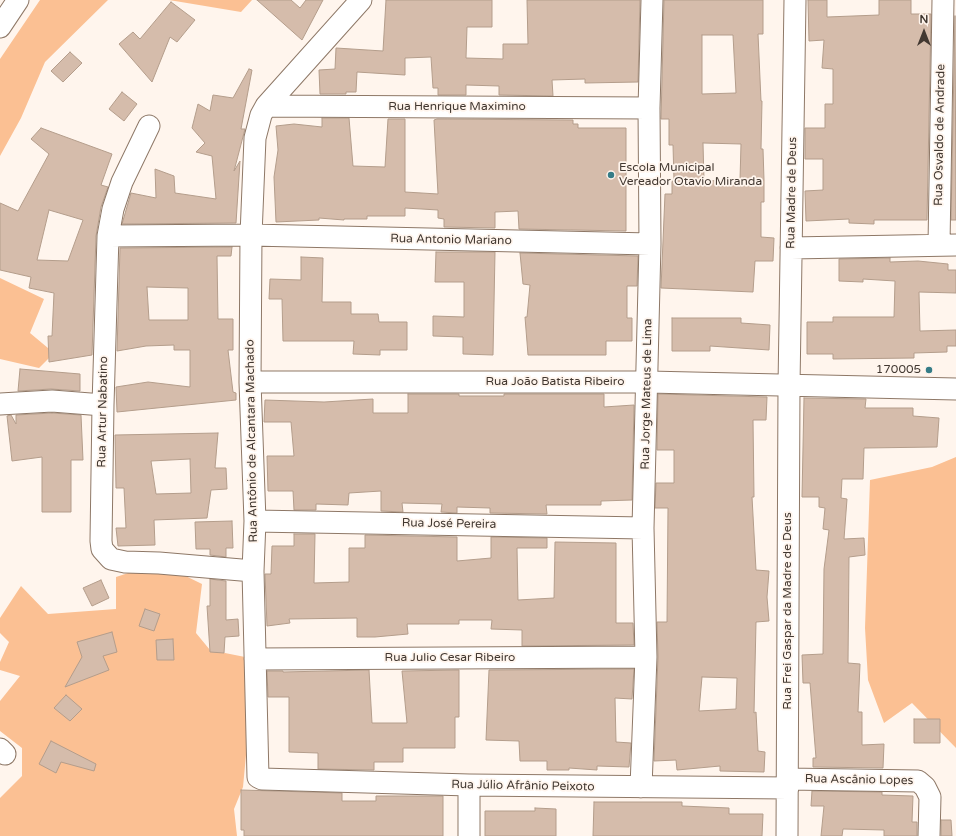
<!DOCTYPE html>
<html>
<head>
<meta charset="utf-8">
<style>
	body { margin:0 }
	#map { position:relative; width:956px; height:836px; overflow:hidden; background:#fff5ed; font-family:"Varela Round",sans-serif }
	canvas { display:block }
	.north { position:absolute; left:904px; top:12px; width:40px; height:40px; -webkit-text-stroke:3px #fff5ed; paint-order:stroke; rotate:0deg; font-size:11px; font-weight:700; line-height:16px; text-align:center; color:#423831 }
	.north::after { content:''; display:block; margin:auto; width:14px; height:18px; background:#423831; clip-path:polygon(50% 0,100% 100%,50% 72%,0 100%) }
</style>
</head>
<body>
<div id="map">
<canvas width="956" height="836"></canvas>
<div class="north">N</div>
</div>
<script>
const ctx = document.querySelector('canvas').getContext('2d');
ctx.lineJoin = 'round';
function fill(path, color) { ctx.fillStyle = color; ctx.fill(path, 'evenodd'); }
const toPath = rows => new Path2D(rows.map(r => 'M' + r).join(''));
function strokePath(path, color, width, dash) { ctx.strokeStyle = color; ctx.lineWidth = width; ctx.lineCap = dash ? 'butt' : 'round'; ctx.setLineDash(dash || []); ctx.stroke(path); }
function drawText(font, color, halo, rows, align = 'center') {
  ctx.font = font + ' "Varela Round",sans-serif'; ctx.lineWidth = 3.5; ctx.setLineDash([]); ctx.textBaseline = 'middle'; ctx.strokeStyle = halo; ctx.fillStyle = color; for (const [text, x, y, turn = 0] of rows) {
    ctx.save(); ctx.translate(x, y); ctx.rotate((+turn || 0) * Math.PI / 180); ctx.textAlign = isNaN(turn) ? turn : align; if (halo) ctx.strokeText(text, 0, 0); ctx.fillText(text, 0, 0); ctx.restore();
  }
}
const green = toPath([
	[40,0,108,0,45,62,21,118,0,156,0,59],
	[169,0,252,0,241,12],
	[0,278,44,299,30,333,54,353,39,368,0,359],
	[956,457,956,753,956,748,912,703,884,723,868,680,865,628,870,480,932,467],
	[159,563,202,584,196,633,210,650,255,659,243,787,234,809,237,836,0,836,0,798,22,776,22,748,0,731,0,701,20,676,0,670,0,662,9,642,0,633,0,618,21,586,48,614,116,609,116,577]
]);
const building = toPath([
	[257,0,291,0,300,8,306,0,323,0,302,40,257,0],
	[386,0,492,0,492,27,467,27,466,58,503,59,503,44,528,44,527,0,640,0,638,82,585,83,585,79,552,80,553,96,499,95,499,86,466,85,466,95,438,95,438,88,433,88,431,57,405,58,405,75,357,72,356,92,346,92,346,94,320,94,319,70,335,69,336,48,383,51,386,0],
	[664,0,763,0,763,34,758,34,761,101,762,101,761,149,763,149,764,180,764,202,761,202,761,237,774,238,773,261,755,261,753,292,661,288,665,194,672,194,672,181,674,181,673,145,669,145,669,119,661,119,664,0],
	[702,35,733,35,736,93,702,94,702,35],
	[703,143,741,144,740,180,704,181,703,143],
	[808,0,827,0,827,17,879,15,879,0,911,0,911,14,931,14,927,220,874,220,874,224,849,223,849,219,806,221,805,191,823,190,823,159,805,159,805,128,825,128,825,104,833,104,833,69,822,68,824,40,809,41,808,0],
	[171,2,195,20,177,42,170,37,152,82,119,44,133,32,140,39,171,2],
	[955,16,956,220,951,220,955,16],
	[70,52,82,63,63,82,51,71,70,52],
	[249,69,252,70,241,129,245,129,234,171,240,161,236,223,122,224,131,193,156,198,155,169,174,176,175,193,216,199,212,156,196,152,205,143,192,128,198,104,210,111,213,95,233,98,249,69],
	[122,92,137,104,124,121,109,109,122,92],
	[322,118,349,118,353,166,385,167,388,119,405,119,405,192,438,194,434,120,437,119,573,120,573,124,578,124,578,128,626,128,626,231,519,229,518,211,495,212,495,228,444,227,444,219,438,218,438,210,405,208,405,216,367,216,367,219,344,219,344,220,319,218,319,220,276,222,274,177,278,150,276,126,294,124,322,127,322,118],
	[41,128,112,154,101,185,108,187,101,207,96,236,92,355,49,362,48,336,52,336,54,293,29,288,31,277,0,270,0,203,18,211,49,154,31,139,41,128],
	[49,210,83,220,68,261,37,260,49,210],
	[232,247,231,256,217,256,218,319,233,319,233,350,228,350,233,392,236,393,236,400,117,412,116,387,148,382,190,387,190,350,174,350,174,345,146,346,117,351,120,248,232,247],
	[147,287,188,288,188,320,149,320,147,287],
	[436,252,495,252,493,355,463,354,463,337,433,336,433,316,464,317,464,282,435,282,436,252],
	[520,253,638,256,637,286,627,286,627,318,632,318,632,341,606,341,606,355,528,355,525,317,527,317,530,285,523,284,520,253],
	[301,257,323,258,322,302,351,302,351,314,378,314,379,322,407,322,407,350,380,350,380,355,353,354,354,341,283,341,282,299,269,299,270,279,301,280,301,257],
	[890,258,890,262,918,261,948,264,948,270,956,270,956,293,919,292,920,331,956,330,956,346,947,346,947,352,914,353,914,358,833,359,833,354,807,354,807,322,833,322,833,317,894,317,895,281,863,279,863,282,839,281,839,259,890,258],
	[672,318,741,318,741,323,770,325,769,350,710,346,710,351,672,351,672,318],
	[20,369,80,374,80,391,51,389,18,391,20,369],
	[408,394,459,394,459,396,504,396,504,394,604,394,604,407,634,405,632,500,601,501,601,505,546,505,547,514,490,513,490,508,457,507,457,513,441,512,442,504,402,503,403,512,381,511,381,491,349,493,348,505,316,504,316,510,294,510,293,491,268,491,267,456,294,456,291,422,264,422,265,400,324,402,373,399,373,413,408,413,408,394],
	[658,394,767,397,766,420,753,420,754,497,752,497,756,570,769,571,767,597,769,621,756,622,754,713,756,712,758,751,765,752,764,772,720,771,720,766,677,770,676,760,654,761,658,657,657,622,667,622,668,508,655,508,656,483,674,483,674,450,657,450,658,394],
	[702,677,737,678,736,709,699,711,702,677],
	[804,398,866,399,865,408,913,408,913,416,939,418,937,447,864,448,863,479,842,479,841,498,847,499,844,539,864,538,865,555,849,557,848,663,860,664,858,712,862,712,862,745,884,744,883,768,813,767,813,758,816,758,810,683,803,683,802,655,823,654,824,569,829,530,823,529,825,508,819,507,819,497,802,497,804,398],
	[52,413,81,415,83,460,71,460,71,512,42,512,42,457,12,461,7,416,11,415,16,424,16,415,52,413],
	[218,433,215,468,226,468,227,489,211,490,207,518,154,520,155,545,118,546,116,528,126,528,124,488,116,488,115,435,218,433],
	[190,459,191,493,156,494,151,461,190,459],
	[232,521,233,548,226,548,226,557,210,555,210,549,196,549,195,522,232,521],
	[294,534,315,534,314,583,349,582,349,548,365,548,365,535,457,537,457,561,491,558,491,537,547,538,547,548,517,548,518,600,554,598,555,542,616,543,616,623,633,623,634,645,522,646,522,630,491,629,492,620,459,620,459,624,407,624,408,634,375,637,357,637,357,618,289,619,290,623,267,626,265,574,271,574,272,546,294,546,294,534],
	[210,579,226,581,226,620,238,619,239,636,225,637,224,653,210,652,207,606,210,606,210,579],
	[101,580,109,598,92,606,83,588,101,580],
	[145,609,160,614,154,631,139,626,145,609],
	[112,632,117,652,103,656,109,670,65,687,82,657,77,642,112,632],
	[173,639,174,660,157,660,156,640,173,639],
	[634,669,632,699,615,698,616,742,631,743,629,767,597,766,597,770,569,768,569,770,547,770,547,761,520,761,519,741,486,740,489,670,634,669],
	[369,670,372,723,407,723,402,671,459,670,459,717,455,717,455,748,403,748,403,762,374,762,374,770,318,769,318,753,289,752,289,697,268,697,267,671,283,671,283,672,369,670],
	[66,695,82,709,70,721,54,708,66,695],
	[914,719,940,719,940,743,914,743,914,719],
	[51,741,96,764,94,771,61,762,56,773,39,764,51,741],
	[241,790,342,793,342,801,376,801,376,796,443,796,443,836,244,836,244,830,241,830,241,790],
	[812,791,882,792,882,795,913,796,912,822,917,822,917,836,884,836,884,830,843,829,842,836,821,836,824,806,811,806,812,791],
	[594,802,682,802,682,806,729,808,729,814,763,814,762,836,593,836,594,802],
	[535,808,556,809,556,836,485,836,485,811,535,811,535,808],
	[941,820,951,820,952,836,941,836,941,820]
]);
const street = toPath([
	[361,0,266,106,261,115,255,138,251,235,250,382,255,521,253,571,258,777,262,779,469,785,788,788],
	[0,27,18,0],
	[266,106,649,108],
	[149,126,122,182,113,209,108,236,103,405,101,541,102,549,111,559,125,562,159,563,253,571],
	[108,236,251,235,650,244],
	[939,245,943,0],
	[791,248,956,245],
	[250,382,648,382,956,389],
	[0,404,52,401,103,405],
	[255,521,643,528],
	[255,659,646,657],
	[0,749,5,754],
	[788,779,918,781,925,787,930,797,929,836],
	[469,785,469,836],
	[641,787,646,657,643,528,650,244,649,108,652,0],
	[787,836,789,386,795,0]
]);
const markers = [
	[611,175,4,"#357c87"],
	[929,370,4,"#357c87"]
];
const streetNames = [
	["Rua Henrique Maximino",457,107],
	["Rua Osvaldo de Andrade",940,135,-89],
	["Rua Madre de Deus",792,193,-89],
	["Rua Antonio Mariano",451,240,1],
	["Rua João Batista Ribeiro",555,382],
	["Rua Jorge Mateus de Lima",647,394,-89],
	["Rua Artur Nabatino",103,412,-89],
	["Rua Antônio de Alcantara Machado",252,441,-91],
	["Rua José Pereira",449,524,1],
	["Rua Frei Gaspar da Madre de Deus",788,611,-90],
	["Rua Julio Cesar Ribeiro",450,658],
	["Rua Ascânio Lopes",859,780,1],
	["Rua Júlio Afrânio Peixoto",523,786,1]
];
const poiNames = [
	["Escola Municipal",619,168],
	["Vereador Otavio Miranda",619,182],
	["170005",921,370,"right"]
];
fill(green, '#fbc093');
fill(building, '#d5bcab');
strokePath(building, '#b49d8b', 1);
strokePath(street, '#8e7867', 23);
strokePath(street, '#fff', 21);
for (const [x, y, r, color] of markers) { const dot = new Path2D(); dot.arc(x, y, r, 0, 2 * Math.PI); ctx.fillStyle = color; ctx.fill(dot); strokePath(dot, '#fff5ed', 1.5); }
drawText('12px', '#423831', '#fff5ed', streetNames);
drawText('12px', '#423831', '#fff5ed', poiNames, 'left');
</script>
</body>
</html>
